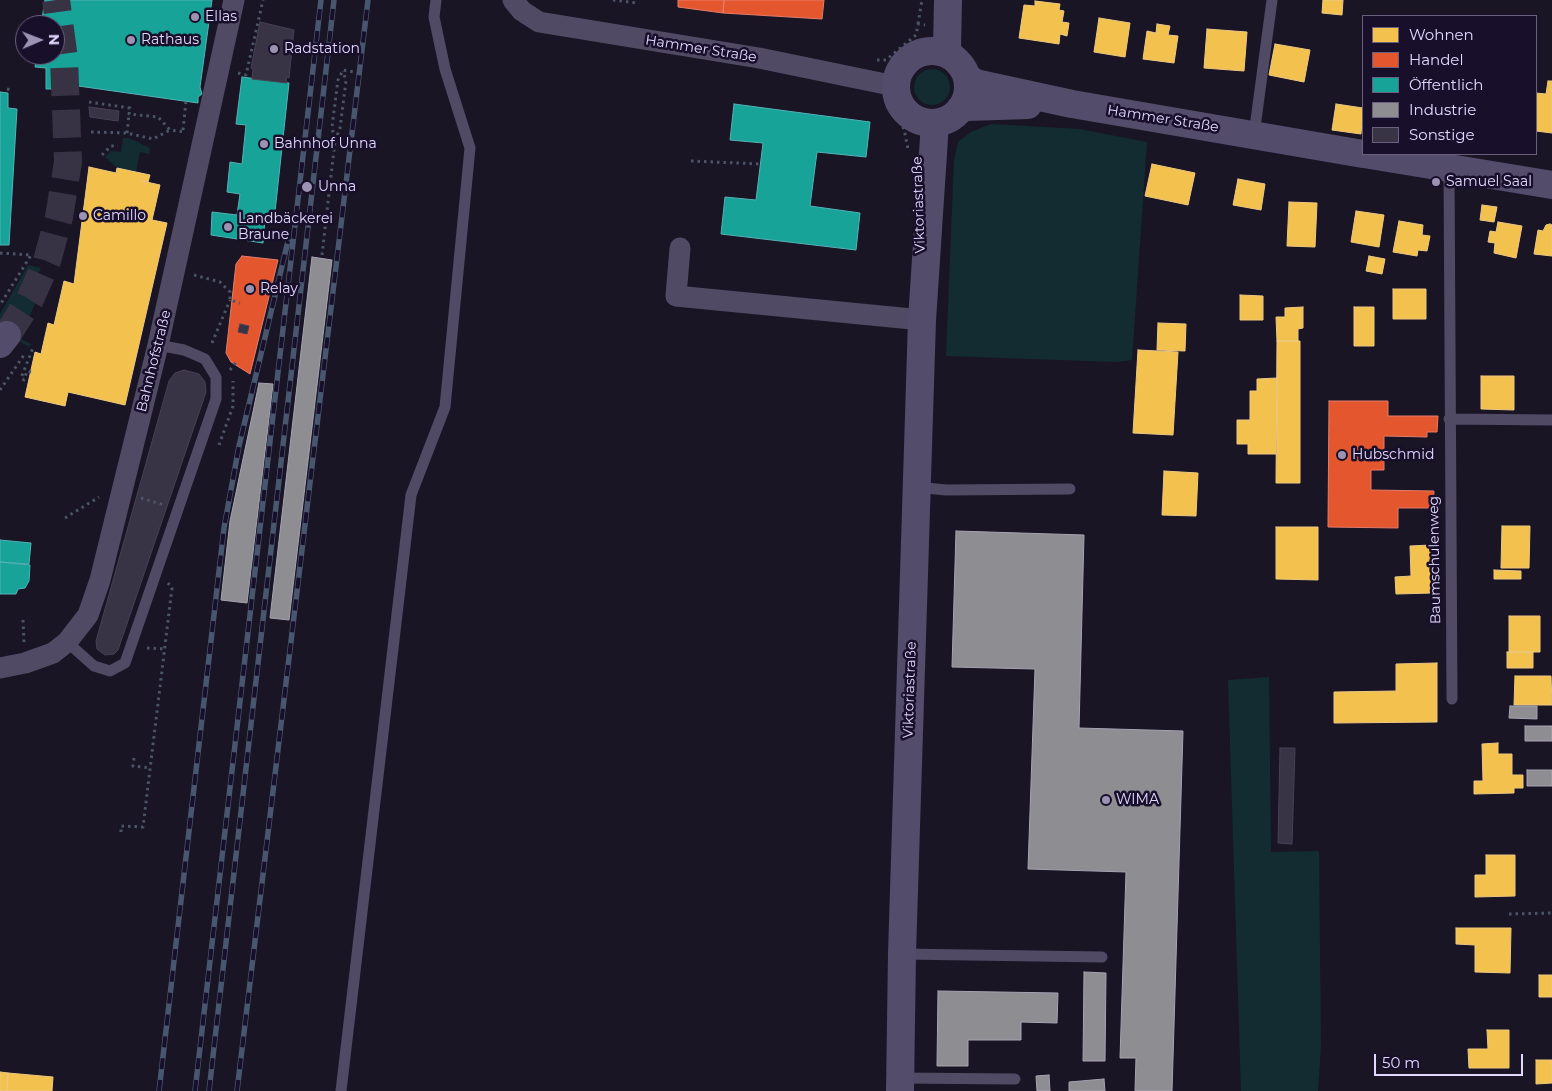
<!DOCTYPE html>
<html>
<head>
<meta charset="utf-8">
<style>
	body { margin:0 }
	#map { position:relative; width:1552px; height:1091px; overflow:hidden; background:#1a1524; font-family:Montserrat,sans-serif }
	canvas { display:block }
	.legend { position:absolute; left:1362px; top:15px; width:175px; height:140px; box-sizing:border-box; background:#180f2a; border:1px solid #695f7f; margin:0; padding:6px 9px; list-style:none; font-size:15px; color:#e2d7ff }
	.legend li { display:flex; align-items:center; gap:10px; height:25px }
	.legend b { width:25px; border:1px solid #695f7f }
	.north { position:absolute; left:15px; top:15px; width:50px; height:50px; box-sizing:border-box; background:#180f2a; border:1px solid #695f7f; border-radius:50%; rotate:89deg; font-size:14px; font-weight:700; line-height:20px; text-align:center; color:#e2d7ff }
	.north::after { content:''; display:block; margin:auto; width:18px; height:22px; background:#9c93b2; clip-path:polygon(50% 0,100% 100%,50% 72%,0 100%) }
	.scale { position:absolute; left:1374px; top:1054px; width:149px; height:22px; box-sizing:border-box; border:2px solid #e2d7ff; border-top:0; padding-left:6px; font-size:15px; line-height:18px; white-space:nowrap; color:#e2d7ff; -webkit-text-stroke:4px #180f2a; paint-order:stroke }
</style>
</head>
<body>
<div id="map">
<canvas width="1552" height="1091"></canvas>
<ul class="legend">
<li><b style="height:14px;background:#f2c14e"></b>Wohnen</li>
<li><b style="height:14px;background:#e4572e"></b>Handel</li>
<li><b style="height:14px;background:#17a398"></b>Öffentlich</li>
<li><b style="height:14px;background:#8d8d92"></b>Industrie</li>
<li><b style="height:14px;background:#393346"></b>Sonstige</li>
</ul>
<div class="north">N</div>
<div class="scale">50 m</div>
</div>
<script>
const ctx = document.querySelector('canvas').getContext('2d');
ctx.lineJoin = 'round';
function fill(path, color) { ctx.fillStyle = color; ctx.fill(path, 'evenodd'); }
const toPath = rows => new Path2D(rows.map(r => 'M' + r).join(''));
function strokePath(path, color, width, dash) { ctx.strokeStyle = color; ctx.lineWidth = width; ctx.lineCap = dash ? 'butt' : 'round'; ctx.setLineDash(dash || []); ctx.stroke(path); }
function drawText(font, color, halo, rows, align = 'center') {
  ctx.font = font + ' Montserrat,sans-serif'; ctx.lineWidth = 5; ctx.setLineDash([]); ctx.textBaseline = 'middle'; ctx.strokeStyle = halo; ctx.fillStyle = color; for (const [text, x, y, turn = 0] of rows) {
    ctx.save(); ctx.translate(x, y); ctx.rotate((+turn || 0) * Math.PI / 180); ctx.textAlign = isNaN(turn) ? turn : align; if (halo) ctx.strokeText(text, 0, 0); ctx.fillText(text, 0, 0); ctx.restore();
  }
}
const green = toPath([
	'914 87a18 18 0 1 1 36 0a18 18 0 1 1-36 0Z',
	[991,124,1079,129,1147,142,1132,360,1118,362,946,356,954,160,958,142,971,132],
	[123,138,129,138,150,148,149,154,140,152,136,172,117,168,105,157,111,151,121,152],
	[28,265,41,268,33,284,38,286,32,300,36,302,19,338,31,344,29,347,0,330,0,314],
	[1269,677,1271,852,1319,851,1321,1046,1318,1091,1241,1091,1228,680]
]);
const homes = toPath([
	[1323,0,1343,0,1342,15,1322,13,1323,0],
	[1035,1,1060,4,1059,10,1064,11,1062,22,1069,23,1067,36,1060,34,1059,44,1019,38,1024,5,1035,6,1035,1],
	[1099,18,1130,23,1125,57,1094,52,1099,18],
	[1157,24,1170,26,1168,35,1178,36,1174,63,1143,59,1147,31,1156,33,1157,24],
	[1207,29,1247,32,1244,71,1204,68,1207,29],
	[1275,44,1310,50,1304,82,1269,75,1275,44],
	[1548,81,1552,81,1552,133,1536,131,1536,93,1546,94,1548,81],
	[1336,104,1363,108,1361,134,1332,130,1336,104],
	[1152,164,1195,173,1188,205,1145,196,1152,164],
	[89,167,116,173,117,168,150,175,148,182,142,181,160,185,152,220,167,223,125,405,68,392,65,406,25,397,35,352,41,354,48,323,54,325,64,281,74,284,89,167],
	[1238,179,1265,184,1261,210,1233,205,1238,179],
	[1289,202,1317,203,1315,247,1287,246,1289,202],
	[1482,205,1497,207,1494,222,1480,220,1482,205],
	[1356,211,1384,215,1379,247,1351,242,1356,211],
	[1399,221,1423,225,1422,235,1430,236,1427,251,1418,250,1417,256,1393,252,1399,221],
	[1498,222,1522,226,1516,258,1494,253,1495,243,1488,242,1490,231,1496,232,1498,222],
	[1550,224,1552,225,1552,256,1534,254,1538,230,1543,231,1546,225,1550,224],
	[1369,256,1385,259,1382,274,1366,271,1369,256],
	[1393,289,1426,289,1426,319,1393,319,1393,289],
	[1240,295,1263,296,1263,320,1240,320,1240,295],
	[1303,307,1303,328,1298,329,1298,341,1277,341,1276,317,1285,317,1285,308,1303,307],
	[1354,307,1374,307,1374,346,1354,346,1354,307],
	[1158,323,1186,324,1185,351,1157,350,1158,323],
	[1277,341,1300,341,1300,483,1276,483,1277,341],
	[1138,350,1178,352,1173,435,1133,433,1138,350],
	[1481,376,1514,376,1514,410,1481,409,1481,376],
	[1277,378,1277,454,1248,454,1248,444,1237,444,1237,420,1250,420,1250,391,1257,391,1257,379,1277,378],
	[1164,471,1198,473,1196,516,1162,515,1164,471],
	[1502,526,1530,526,1529,568,1501,568,1502,526],
	[1276,527,1318,527,1318,580,1276,579,1276,527],
	[1431,545,1432,593,1396,594,1395,577,1411,576,1410,546,1431,545],
	[1494,570,1521,571,1521,579,1494,579,1494,570],
	[1509,616,1540,616,1540,652,1509,652,1509,616],
	[1507,652,1533,652,1533,668,1507,668,1507,652],
	[1437,663,1437,722,1334,723,1334,692,1396,691,1396,664,1437,663],
	[1515,676,1551,676,1552,705,1514,705,1515,676],
	[1498,743,1498,754,1512,754,1512,775,1523,775,1523,788,1514,788,1514,793,1474,794,1474,781,1483,781,1482,744,1498,743],
	[1486,855,1515,855,1515,896,1475,897,1475,875,1486,875,1486,855],
	[1456,928,1511,928,1510,973,1475,972,1475,945,1456,944,1456,928],
	[1539,975,1552,975,1552,997,1539,997,1539,975],
	[1487,1030,1509,1030,1509,1068,1469,1068,1468,1049,1488,1049,1487,1030],
	[1536,1060,1552,1060,1552,1083,1536,1084,1536,1060],
	[0,1072,8,1073,7,1091,0,1091,0,1072],
	[8,1073,53,1077,52,1091,7,1091,8,1073]
]);
const shops = toPath([
	[678,0,724,0,723,13,678,7,678,0],
	[724,0,824,0,822,19,723,13,724,0],
	[242,256,278,260,250,374,231,362,226,353,236,264,242,256],
	[1329,401,1388,401,1388,416,1438,416,1437,432,1427,432,1427,437,1384,436,1384,470,1371,470,1371,490,1434,491,1433,508,1398,508,1398,528,1328,527,1329,401]
]);
const public = toPath([
	[45,0,212,0,200,87,202,94,198,97,198,103,57,83,55,89,46,89,46,68,35,67,37,55,55,55,55,25,41,25,45,0],
	[242,77,289,83,274,221,265,220,263,243,211,235,212,212,237,215,240,194,227,192,230,162,242,164,246,125,236,124,242,77],
	[0,92,8,93,8,108,17,109,9,245,0,245,0,92],
	[734,104,870,122,866,157,817,152,810,206,860,213,856,250,721,234,725,197,756,200,763,143,730,140,734,104],
	[0,540,31,543,29,564,0,562,0,540],
	[0,562,30,565,29,581,25,588,18,589,16,594,0,594,0,562]
]);
const industry = toPath([
	[312,257,332,260,289,620,270,618,312,257],
	[259,383,273,384,247,603,221,600,230,521,259,383],
	[956,531,1084,535,1079,728,1183,731,1172,1091,1135,1091,1136,1058,1120,1058,1126,872,1028,869,1035,669,952,667,956,531],
	[1510,706,1537,706,1537,719,1509,718,1510,706],
	[1525,726,1552,726,1552,741,1525,741,1525,726],
	[1527,770,1552,770,1552,786,1527,786,1527,770],
	[1084,972,1106,973,1105,1061,1083,1061,1084,972],
	[938,991,1058,993,1057,1023,1021,1022,1021,1040,968,1040,968,1066,937,1066,938,991],
	[1049,1075,1050,1091,1037,1091,1036,1076,1049,1075],
	[1104,1079,1105,1091,1069,1091,1069,1082,1104,1079]
]);
const building = toPath([
	[260,22,294,30,289,78,286,77,287,83,252,79,253,69,251,68,260,22],
	[89,107,119,111,118,121,90,117,89,107],
	[240,324,249,326,247,334,238,332,240,324],
	[184,370,199,374,205,382,206,392,118,650,114,654,105,655,97,649,96,641,169,381,175,373,184,370],
	[1280,748,1295,748,1292,844,1278,843,1280,748]
]);
const secondaryTunnel = toPath([
	[7,335,30,299,47,261,59,217,68,162,64,59,56,0]
]);
const path = toPath([
	[613,0,637,3],
	[918,24,922,0],
	[877,60,886,60,916,35,918,24,925,25],
	[238,73,246,75,263,0],
	[7,89,13,90],
	[89,102,130,108,129,114,158,117,170,130,186,132],
	[887,106,904,129,908,149],
	[183,130,186,101],
	[91,132,127,133,153,139,170,130],
	[127,133,129,114],
	[335,141,340,128,346,81,343,71],
	[102,155,111,146,118,146],
	[691,161,760,164],
	[0,253,31,255,0,305],
	[322,255,335,141,332,127,338,80,343,70,354,72],
	[194,275,220,282,230,292,230,300,240,303],
	[212,343,230,300],
	[230,370,238,360],
	[31,372,27,371,24,380,21,378,33,348],
	[0,390,24,355],
	[219,445,233,406,233,381],
	[141,498,164,505],
	[65,518,99,497],
	[23,620,24,643],
	[147,648,165,649],
	[134,758,133,766,150,768],
	[121,832,121,826,143,827,172,588,168,583],
	[1509,914,1552,913]
]);
const lane = toPath([
	[1254,135,1272,0],
	[1449,169,1452,699],
	[1449,419,1552,420],
	[916,487,946,490,1070,489],
	[67,642,94,666,110,671,125,663,216,399,216,377,205,359,184,350,158,345],
	[902,954,1102,957],
	[900,1078,1015,1079],
	[341,1091,411,495,445,407,470,148,445,69,434,17,436,0]
]);
const street = toPath([
	[513,0,522,11,539,22,759,58,895,86],
	[680,248,676,296,922,320],
	[0,668,25,663,53,653,67,642,88,615,100,580,158,345,234,0]
]);
const secondary = toPath([
	[948,0,947,47,950,56],
	'896 87a36 36 0 1 1 72 0a36 36 0 1 1-72 0Z',
	[967,77,975,83,1072,104,1363,154],
	[960,109,967,107,1028,105],
	[1364,154,1552,185],
	[0,344,7,335],
	[900,1091,902,954,922,320,935,123]
]);
const rail = toPath([
	[159,1091,224,528,239,446,288,241],
	[195,1091,321,0],
	[209,1091,334,0],
	[237,1091,368,0]
]);
const markers = [
	[195,17,5,"#9c93b2"],
	[131,40,5,"#9c93b2"],
	[274,49,5,"#9c93b2"],
	[264,144,5,"#9c93b2"],
	[1436,182,5,"#9c93b2"],
	[307,187,6,"#9c93b2"],
	[83,216,5,"#9c93b2"],
	[228,227,5,"#9c93b2"],
	[250,289,5,"#9c93b2"],
	[1342,455,5,"#9c93b2"],
	[1106,800,5,"#9c93b2"]
];
const poiNames = [
	["Ellas",205,17],
	["Rathaus",141,40],
	["Radstation",284,49],
	["Bahnhof Unna",274,144],
	["Samuel Saal",1446,182],
	["Unna",318,187],
	["Camillo",93,216],
	["Landbäckerei",238,219],
	["Braune",238,235],
	["Relay",260,289],
	["Hubschmid",1352,455],
	["WIMA",1116,800]
];
const streetNames = [
	["Hammer Straße",701,49,9],
	["Hammer Straße",1163,119,9],
	["Viktoriastraße",919,205,-92],
	["Bahnhofstraße",154,361,-76],
	["Baumschulenweg",1435,560,-91],
	["Viktoriastraße",910,690,-88]
];
fill(green, '#122c32');
fill(homes, '#f2c14e');
strokePath(homes, '#edc883', 1);
fill(shops, '#e4572e');
strokePath(shops, '#e37d6d', 1);
fill(public, '#17a398');
strokePath(public, '#54b3b7', 1);
fill(industry, '#8d8d92');
strokePath(industry, '#a6a3b3', 1);
fill(building, '#393346');
strokePath(building, '#474057', 1);
strokePath(secondaryTunnel, '#383245', 28, [28, 14]);
strokePath(path, '#4a5567', 3, [2.5, 4]);
strokePath(lane, '#504a65', 11);
strokePath(street, '#504a65', 21);
strokePath(secondary, '#544c6b', 28);
strokePath(rail, '#48576f', 5.5);
strokePath(rail, '#180f2a', 4, [11]);
for (const [x, y, r, color] of markers) { const dot = new Path2D(); dot.arc(x, y, r, 0, 2 * Math.PI); ctx.fillStyle = color; ctx.fill(dot); strokePath(dot, '#180f2a', 2); }
drawText('14px', '#e2d7ff', '#180f2a', poiNames, 'left');
drawText('14px', '#e2d7ff', '#180f2a', streetNames);
</script>
</body>
</html>
